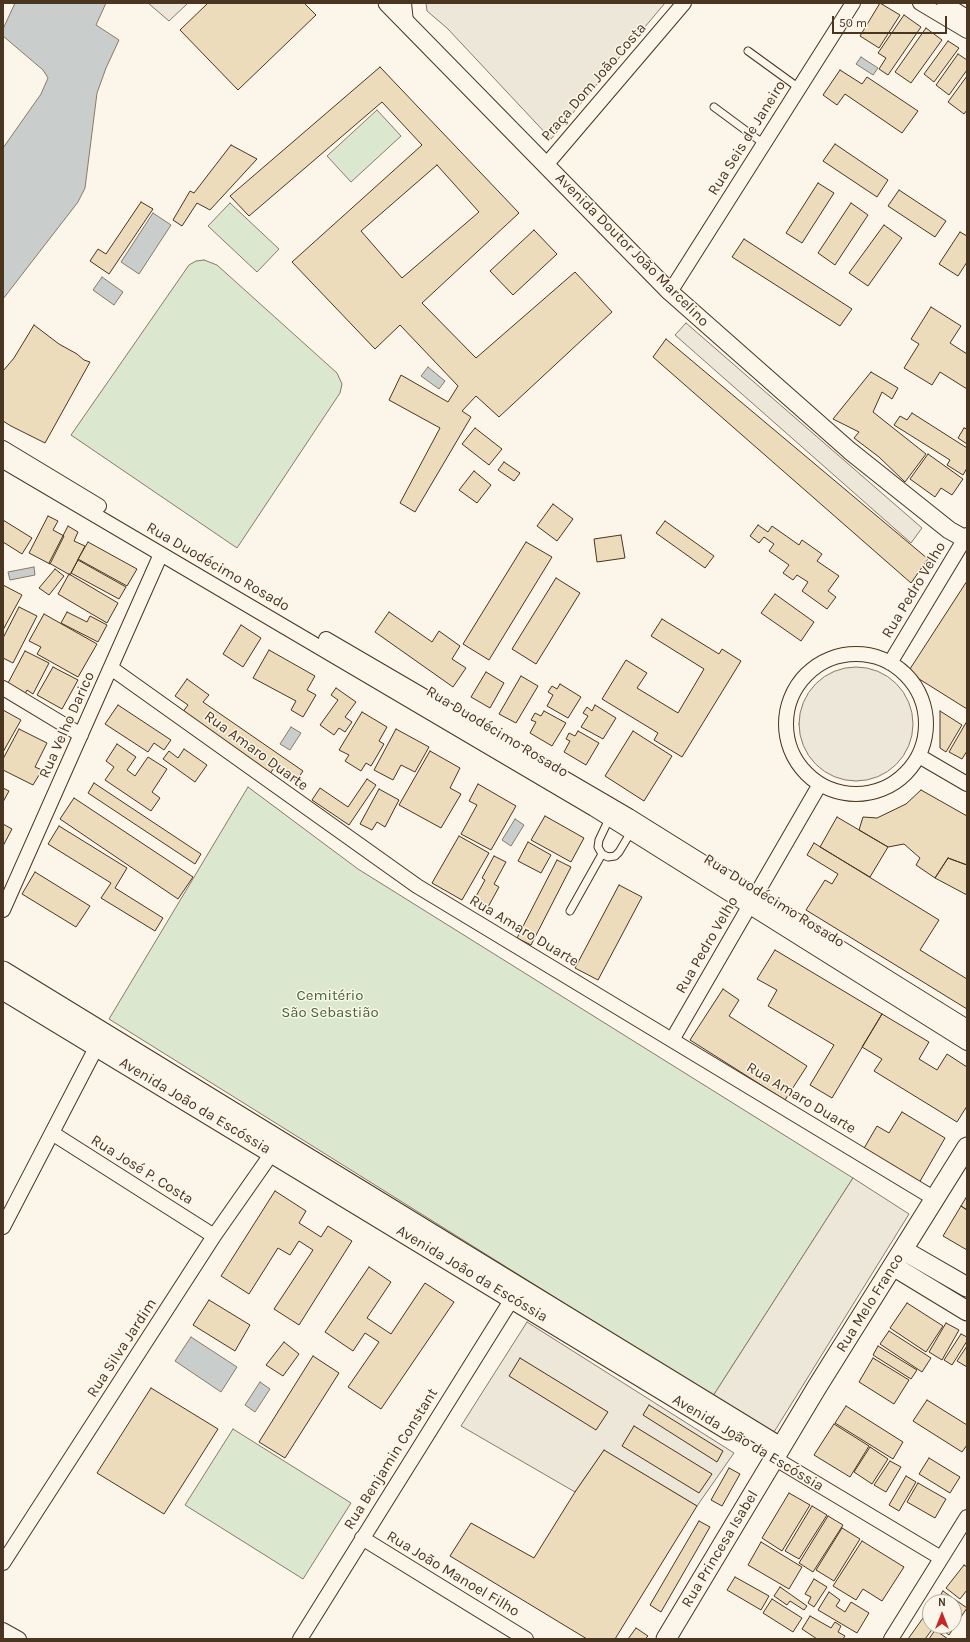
<!DOCTYPE html>
<html>
<head>
<meta charset="utf-8">
<style>
	body { margin:0 }
	#map { position:relative; width:970px; height:1642px; overflow:hidden; background:#fbf6e9; font-family:Karla,sans-serif }
	canvas { display:block }
	.frame { position:absolute; inset:0; border:4px solid #4a3520; pointer-events:none }
	.north { position:absolute; left:922px; top:1594px; width:40px; height:40px; box-sizing:border-box; background:#fbf6e9; border:1px solid #b4a999; border-radius:50%; rotate:0deg; font-size:11px; font-weight:700; line-height:16px; text-align:center; color:#4a3520 }
	.north::after { content:''; display:block; margin:auto; width:14px; height:18px; background:#c62828; clip-path:polygon(50% 0,100% 100%,50% 72%,0 100%) }
	.scale { position:absolute; left:832px; top:16px; width:115px; height:18px; box-sizing:border-box; border:2px solid #4a3520; border-top:0; padding-left:5px; font-size:12px; line-height:14px; white-space:nowrap; color:#4a3520; -webkit-text-stroke:3px #fbf6e9; paint-order:stroke }
</style>
</head>
<body>
<div id="map">
<canvas width="970" height="1642"></canvas>
<div class="frame"></div>
<div class="north">N</div>
<div class="scale">50 m</div>
</div>
<script>
const ctx = document.querySelector('canvas').getContext('2d');
ctx.lineJoin = 'round';
function fill(path, color) { ctx.fillStyle = color; ctx.fill(path, 'evenodd'); }
const toPath = rows => new Path2D(rows.map(r => 'M' + r).join(''));
function strokePath(path, color, width, dash) { ctx.strokeStyle = color; ctx.lineWidth = width; ctx.lineCap = dash ? 'butt' : 'round'; ctx.setLineDash(dash || []); ctx.stroke(path); }
function drawText(font, color, halo, rows, align = 'center') {
  ctx.font = font + ' Karla,sans-serif'; ctx.lineWidth = 3; ctx.setLineDash([]); ctx.textBaseline = 'middle'; ctx.strokeStyle = halo; ctx.fillStyle = color; for (const [text, x, y, turn = 0] of rows) {
    ctx.save(); ctx.translate(x, y); ctx.rotate((+turn || 0) * Math.PI / 180); ctx.textAlign = isNaN(turn) ? turn : align; if (halo) ctx.strokeText(text, 0, 0); ctx.fillText(text, 0, 0); ctx.restore();
  }
}
const green = toPath([
	[377,110,401,136,351,182,327,156,377,110],
	[230,203,279,249,257,272,208,226,230,203],
	[204,260,217,265,337,373,342,384,340,393,237,548,71,435,189,265,196,261,204,260],
	[248,787,358,869,853,1178,713,1396,109,1019,248,787],
	[233,1429,351,1503,303,1579,185,1505,233,1429]
]);
const parking = toPath([
	[148,3,188,3,169,21,148,3],
	[426,3,665,3,551,139,447,28,427,11,426,3],
	[686,323,922,528,911,543,675,335,686,323],
	'799 724a57 57 0 1 1 114 0a57 57 0 1 1-114 0Z',
	[853,1178,909,1214,774,1432,713,1396,853,1178],
	[527,1322,734,1453,697,1506,604,1451,575,1492,461,1426,527,1322]
]);
const water = toPath([
	[15,3,106,3,96,25,119,40,106,68,97,93,85,188,78,202,3,299,3,148,41,94,48,78,43,70,3,36,3,29,15,3],
	[861,57,878,68,873,75,856,64,861,57],
	[153,213,171,225,139,274,121,262,153,213],
	[102,277,123,292,114,305,93,290,102,277],
	[428,367,445,381,439,389,421,376,428,367],
	[34,567,35,575,10,580,8,572,34,567],
	[291,727,301,733,290,750,280,744,291,727],
	[515,819,524,825,511,846,502,840,515,819],
	[191,1337,237,1367,221,1392,175,1361,191,1337],
	[260,1382,270,1389,255,1412,245,1405,260,1382]
]);
const building = toPath([
	[208,3,304,3,316,15,238,90,180,30,208,3],
	[880,3,900,15,879,48,860,36,880,3],
	[904,15,921,27,888,75,879,69,886,58,878,53,904,15],
	[926,28,942,40,911,83,895,72,926,28],
	[948,41,959,48,934,82,924,74,948,41],
	[958,54,967,60,967,70,949,95,936,85,958,54],
	[380,67,519,213,422,303,476,358,575,272,612,312,499,417,476,396,462,411,471,417,415,512,400,503,440,428,389,400,401,375,448,402,458,386,400,325,375,349,292,262,422,145,382,102,249,216,230,196,380,67],
	[437,165,479,212,402,278,361,231,437,165],
	[840,70,862,84,867,77,918,111,902,133,845,94,837,105,823,95,840,70],
	[967,76,967,110,964,114,948,102,967,76],
	[835,144,888,180,877,197,823,161,835,144],
	[231,145,257,159,210,210,197,203,182,226,173,220,190,191,194,193,231,145],
	[818,183,834,193,802,243,786,233,818,183],
	[899,190,946,221,935,237,888,206,899,190],
	[141,202,153,209,109,274,90,261,98,249,106,254,141,202],
	[851,203,868,215,835,265,818,253,851,203],
	[884,225,902,238,868,286,849,273,884,225],
	[534,230,557,254,513,295,490,271,534,230],
	[960,232,967,236,967,262,958,276,939,264,960,232],
	[744,239,852,309,840,326,732,257,744,239],
	[931,307,961,326,950,343,967,354,967,389,940,372,932,385,904,368,919,344,911,339,931,307],
	[34,325,59,344,77,354,84,360,90,362,45,443,11,426,3,421,3,371,14,358,34,325],
	[666,339,928,559,911,583,653,357,666,339],
	[871,372,898,388,892,399,882,392,873,412,926,454,905,482,879,457,854,438,859,432,833,419,871,372],
	[912,413,967,448,967,468,963,475,947,465,950,460,894,425,900,416,907,420,912,413],
	[475,428,502,449,489,465,462,444,475,428],
	[964,428,967,429,967,444,958,438,964,428],
	[928,454,963,479,952,495,941,488,935,497,910,479,928,454],
	[504,462,520,473,514,481,498,470,504,462],
	[474,471,491,485,477,503,459,490,474,471],
	[553,504,573,519,557,541,537,526,553,504],
	[48,516,58,521,53,530,64,536,50,564,29,553,48,516],
	[3,520,32,538,22,554,3,542,3,520],
	[665,521,714,556,705,568,656,533,665,521],
	[758,525,768,532,772,526,799,545,802,540,822,554,817,561,839,576,828,591,836,597,827,609,802,591,808,582,797,575,793,580,783,573,789,565,769,551,774,544,764,537,759,543,750,536,758,525],
	[68,526,78,532,74,541,85,546,70,575,49,563,68,526],
	[621,535,625,558,597,562,594,539,621,535],
	[88,542,137,569,127,586,78,559,88,542],
	[526,542,552,557,489,660,463,644,526,542],
	[78,560,126,587,119,599,71,573,78,560],
	[55,569,64,576,49,595,39,588,55,569],
	[69,574,118,603,107,623,58,594,69,574],
	[556,578,580,593,536,664,512,649,556,578],
	[967,581,967,709,908,672,967,581],
	[3,585,22,595,3,630,3,585],
	[775,594,814,622,801,641,761,613,775,594],
	[19,607,37,616,13,663,3,658,3,638,19,607],
	[67,612,87,622,90,616,107,625,98,642,61,623,67,612],
	[389,612,432,642,439,631,460,646,452,659,466,668,453,687,375,632,389,612],
	[44,614,97,644,78,677,37,654,41,647,29,641,44,614],
	[662,619,719,654,722,649,741,661,682,757,654,740,658,733,602,699,626,660,647,673,637,688,678,713,704,669,651,636,662,619],
	[241,625,261,638,243,667,223,654,241,625],
	[269,650,315,676,307,690,316,695,303,717,291,710,296,701,253,678,269,650],
	[25,651,49,663,33,694,27,690,25,694,7,685,25,651],
	[53,667,78,680,62,709,37,695,53,667],
	[486,672,504,683,490,708,471,697,486,672],
	[521,676,538,686,516,723,499,714,521,676],
	[187,679,209,695,203,702,303,771,296,781,275,766,270,774,182,713,188,705,175,696,187,679],
	[560,684,581,697,568,718,547,706,553,695,548,692,552,686,557,689,560,684],
	[336,688,356,702,345,717,352,722,345,732,339,728,334,735,320,725,338,700,331,695,336,688],
	[118,705,171,740,164,750,154,743,148,752,105,724,118,705],
	[595,705,616,718,603,739,581,727,588,716,583,713,587,707,592,711,595,705],
	[3,710,21,720,3,752,3,710],
	[544,711,566,723,552,746,530,733,536,722,531,720,535,713,541,716,544,711],
	[940,711,962,725,946,752,940,748,940,711],
	[362,712,387,727,379,741,384,744,371,766,366,763,361,771,345,761,349,755,339,750,362,712],
	[967,721,967,751,962,759,949,752,967,721],
	[19,729,47,743,35,767,42,770,33,785,3,770,3,759,19,729],
	[396,729,429,747,415,772,401,765,393,780,374,770,396,729],
	[578,731,599,743,586,765,564,752,570,741,566,739,569,733,575,736,578,731],
	[633,731,672,756,644,801,605,776,633,731],
	[117,744,136,757,127,770,135,776,148,757,167,769,152,792,160,798,151,811,105,780,114,767,106,761,117,744],
	[184,749,207,765,195,782,163,759,169,751,178,758,184,749],
	[430,751,460,768,450,788,461,794,441,828,399,805,430,751],
	[367,779,376,785,349,825,312,800,320,788,348,807,367,779],
	[94,783,201,854,195,864,88,793,94,783],
	[478,784,516,806,491,850,461,834,477,805,469,801,478,784],
	[3,788,9,791,3,802,3,788],
	[379,789,399,800,385,827,377,822,372,830,360,824,379,789],
	[921,790,967,816,967,865,948,858,935,878,916,865,920,858,904,844,888,847,859,830,863,817,877,818,906,804,921,790],
	[74,798,193,877,178,899,60,819,74,798],
	[545,816,584,838,571,862,531,840,545,816],
	[837,817,888,847,870,877,820,847,837,817],
	[3,824,12,829,3,846,3,824],
	[59,826,127,868,115,888,163,918,155,931,101,898,111,883,48,844,59,826],
	[459,836,489,853,462,900,432,883,459,836],
	[528,842,551,855,541,873,518,861,528,842],
	[814,843,939,920,920,950,967,979,967,1009,806,910,825,880,832,884,838,874,807,855,814,843],
	[494,856,506,862,494,884,499,887,488,907,474,900,485,880,482,878,494,856],
	[948,858,967,865,967,895,935,878,948,858],
	[557,860,571,867,531,945,517,938,557,860],
	[35,872,90,906,76,927,22,894,35,872],
	[619,885,642,897,598,980,575,968,619,885],
	[775,950,882,1014,832,1098,810,1085,834,1045,768,1006,777,990,757,979,775,950],
	[723,989,739,1000,729,1016,807,1066,785,1100,690,1040,723,989],
	[882,1014,929,1042,919,1059,937,1070,947,1054,967,1067,967,1106,957,1122,874,1071,882,1059,862,1047,882,1014],
	[902,1112,945,1138,919,1183,863,1150,877,1126,889,1133,902,1112],
	[275,1191,306,1211,299,1223,321,1237,328,1226,352,1241,299,1325,274,1309,313,1250,299,1241,290,1255,278,1248,249,1294,221,1276,275,1191],
	[967,1196,967,1210,961,1206,967,1196],
	[961,1206,967,1210,967,1250,943,1236,961,1206],
	[369,1267,391,1282,367,1318,391,1334,425,1283,454,1302,381,1409,348,1387,379,1342,365,1333,353,1351,325,1332,369,1267],
	[209,1300,250,1325,235,1351,193,1325,209,1300],
	[907,1303,943,1326,926,1352,890,1328,907,1303],
	[946,1323,959,1330,942,1360,929,1352,946,1323],
	[889,1331,931,1358,922,1372,880,1344,889,1331],
	[961,1334,967,1337,967,1341,952,1365,944,1360,961,1334],
	[284,1342,299,1354,283,1376,266,1365,284,1342],
	[878,1346,917,1370,911,1379,873,1355,878,1346],
	[967,1346,967,1367,957,1361,967,1346],
	[313,1356,339,1373,285,1458,259,1442,313,1356],
	[520,1358,608,1412,596,1430,509,1376,520,1358],
	[873,1358,909,1380,894,1404,859,1382,873,1358],
	[151,1388,218,1429,164,1514,97,1473,151,1388],
	[927,1400,967,1425,967,1445,962,1452,913,1421,927,1400],
	[649,1405,723,1451,717,1462,643,1415,649,1405],
	[846,1406,903,1442,893,1459,835,1423,846,1406],
	[834,1424,869,1446,850,1477,814,1455,834,1424],
	[634,1426,712,1474,699,1493,622,1446,634,1426],
	[870,1447,888,1459,872,1484,854,1472,870,1447],
	[604,1450,697,1506,615,1639,587,1639,450,1556,471,1523,534,1558,575,1492,604,1450],
	[929,1458,960,1477,950,1493,919,1474,929,1458],
	[890,1461,901,1467,886,1492,874,1485,890,1461],
	[729,1468,740,1474,722,1506,711,1500,729,1468],
	[906,1476,916,1482,899,1511,889,1505,906,1476],
	[918,1483,946,1499,935,1518,907,1502,918,1483],
	[789,1493,810,1505,782,1551,762,1538,789,1493],
	[812,1506,827,1515,799,1559,785,1551,812,1506],
	[828,1516,843,1525,813,1572,799,1563,828,1516],
	[699,1521,710,1527,661,1612,650,1605,699,1521],
	[842,1528,860,1539,834,1581,816,1570,842,1528],
	[862,1541,904,1567,882,1601,863,1589,856,1600,833,1586,862,1541],
	[761,1542,802,1567,789,1589,748,1565,761,1542],
	[964,1565,967,1567,967,1590,960,1599,946,1588,964,1565],
	[735,1577,769,1596,761,1610,727,1590,735,1577],
	[814,1579,827,1587,814,1607,808,1603,811,1597,805,1594,814,1579],
	[780,1587,807,1606,804,1610,790,1601,787,1605,774,1596,780,1587],
	[943,1591,967,1608,949,1635,937,1626,954,1626,954,1602,936,1602,943,1591],
	[829,1592,840,1600,836,1606,845,1612,851,1602,869,1613,857,1633,818,1610,829,1592],
	[772,1599,802,1618,793,1632,763,1613,772,1599],
	[810,1616,831,1628,835,1622,841,1626,838,1632,845,1636,843,1639,817,1639,802,1629,810,1616],
	[923,1618,930,1624,930,1626,934,1627,925,1639,908,1639,923,1618],
	[636,1628,648,1636,645,1639,628,1639,636,1628],
	[935,1630,948,1639,929,1639,935,1630]
]);
const service = toPath([
	[748,51,799,88],
	[714,107,764,144],
	[602,854,608,857,615,856,619,852,631,832],
	[570,911,602,854,598,847,599,840,609,819]
]);
const minor = toPath([
	[404,3,406,22],
	[920,3,967,31],
	[944,3,967,17],
	[546,165,684,3],
	[670,292,853,3],
	[3,448,99,506],
	[3,461,594,809,967,1043],
	[326,639,629,816,967,1027],
	'786 724a70 70 0 1 1 140 0a70 70 0 1 1-140 0Z',
	[890,663,967,535],
	[111,668,417,886,935,1199],
	[3,688,81,735],
	[919,756,967,784],
	[3,910,161,554],
	[672,1040,820,784],
	[52,1133,214,1236],
	[3,1227,97,1046],
	[774,1458,941,1558],
	[362,1538,526,1639],
	[3,1563,214,1236,272,1153],
	[3,1630,19,1639],
	[300,1639,512,1299],
	[891,1639,967,1517]
]);
const tertiary = toPath([
	[387,3,670,292,850,451,949,530,967,540]
]);
const secondary = toPath([
	[3,971,780,1447],
	[3,990,728,1430],
	[903,1250,967,1287],
	[893,1266,967,1311],
	[666,1639,817,1387,967,1147]
]);
const streetNames = [
	["Praça Dom João Costa",594,82,-49],
	["Rua Seis de Janeiro",747,138,-58],
	["Avenida Doutor João Marcelino",632,250,45],
	["Rua Duodécimo Rosado",218,567,30],
	["Rua Pedro Velho",914,590,-59],
	["Rua Velho Darico",67,725,-66],
	["Rua Duodécimo Rosado",497,732,31],
	["Rua Amaro Duarte",256,751,36],
	["Rua Duodécimo Rosado",774,901,32],
	["Rua Amaro Duarte",524,931,31],
	["Rua Pedro Velho",707,945,-60],
	["Rua Amaro Duarte",801,1098,31],
	["Avenida João da Escóssia",195,1106,31],
	["Rua José P. Costa",142,1170,32],
	["Avenida João da Escóssia",472,1274,31],
	["Rua Melo Franco",870,1303,-58],
	["Rua Silva Jardim",122,1348,-57],
	["Avenida João da Escóssia",748,1443,31],
	["Rua Benjamin Constant",391,1459,-58],
	["Rua Princesa Isabel",720,1549,-59],
	["Rua João Manoel Filho",453,1574,31]
];
const parkNames = [
	["Cemitério",330,996],
	["São Sebastião",330,1013]
];
fill(green, '#dce7d0');
strokePath(green, '#887966', 1);
fill(parking, '#ede7d9');
strokePath(parking, '#887966', 1);
fill(water, '#c9cecd');
strokePath(water, '#887966', 1);
fill(building, '#ecdcbc');
strokePath(building, '#4a3520', 1);
strokePath(service, '#4a3520', 9);
strokePath(minor, '#4a3520', 16);
strokePath(tertiary, '#4a3520', 19);
strokePath(secondary, '#4a3520', 21);
strokePath(service, '#fbf6e9', 7);
strokePath(minor, '#fbf6e9', 14);
strokePath(tertiary, '#fbf6e9', 17);
strokePath(secondary, '#fbf6e9', 19);
drawText('15px', '#4a3520', '#fbf6e9', streetNames);
drawText('15px', '#436837', '#fbf6e9', parkNames);
</script>
</body>
</html>
